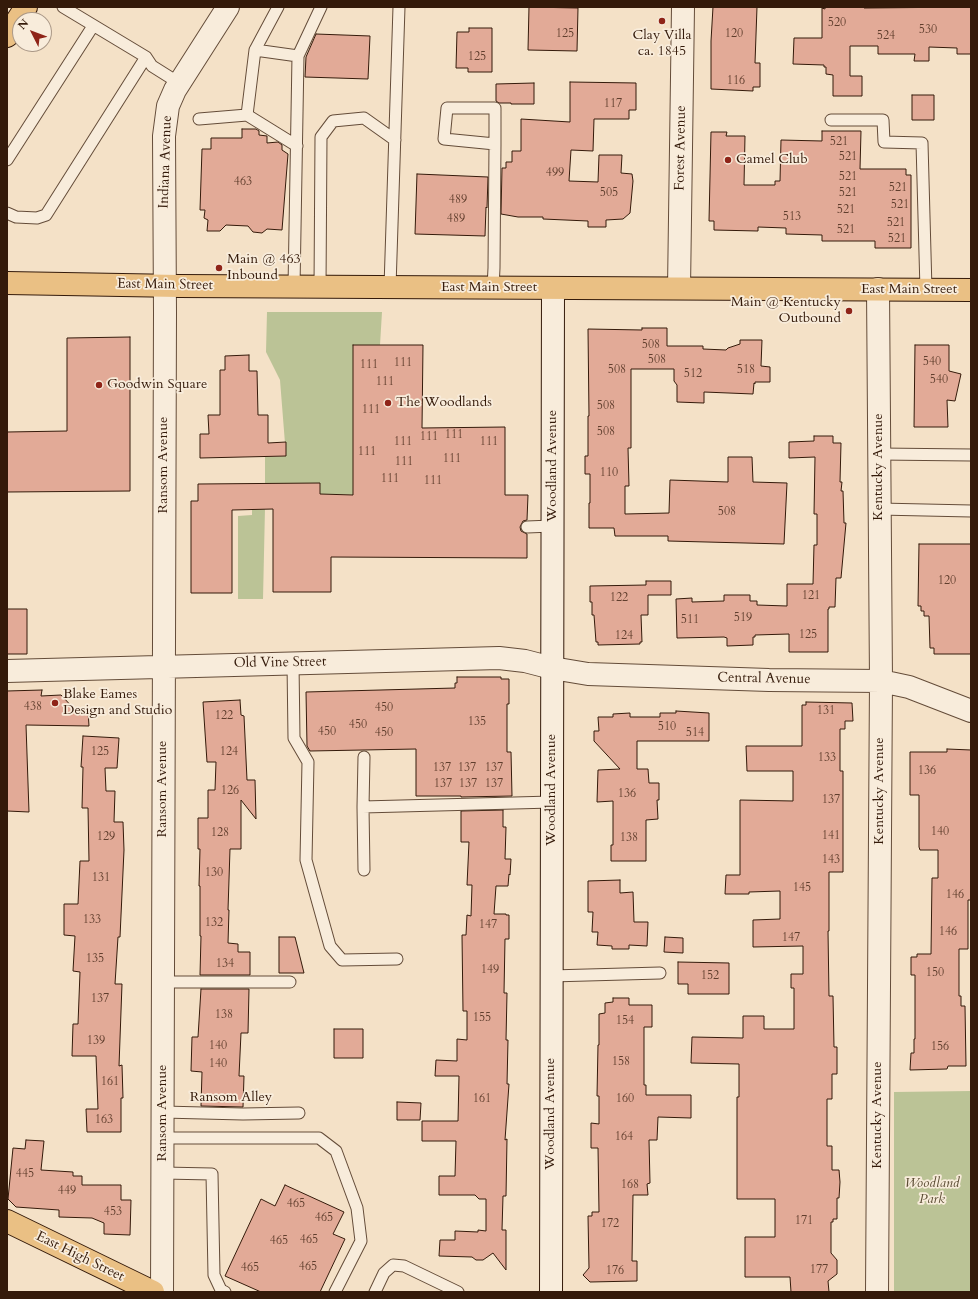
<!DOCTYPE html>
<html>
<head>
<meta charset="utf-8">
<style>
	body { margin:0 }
	#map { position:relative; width:978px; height:1299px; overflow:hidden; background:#f4e1c7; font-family:Cardo,serif }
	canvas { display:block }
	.frame { position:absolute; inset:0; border:8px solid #341a0a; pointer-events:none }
	.north { position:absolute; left:12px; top:12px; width:40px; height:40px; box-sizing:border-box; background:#f8ecdb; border:1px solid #aa9887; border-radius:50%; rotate:312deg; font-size:11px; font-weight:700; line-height:16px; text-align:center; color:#341a0a }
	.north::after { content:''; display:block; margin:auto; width:14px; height:18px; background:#8f2418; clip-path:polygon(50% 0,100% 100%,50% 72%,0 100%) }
</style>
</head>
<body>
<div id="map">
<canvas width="978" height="1299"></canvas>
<div class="frame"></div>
<div class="north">N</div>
</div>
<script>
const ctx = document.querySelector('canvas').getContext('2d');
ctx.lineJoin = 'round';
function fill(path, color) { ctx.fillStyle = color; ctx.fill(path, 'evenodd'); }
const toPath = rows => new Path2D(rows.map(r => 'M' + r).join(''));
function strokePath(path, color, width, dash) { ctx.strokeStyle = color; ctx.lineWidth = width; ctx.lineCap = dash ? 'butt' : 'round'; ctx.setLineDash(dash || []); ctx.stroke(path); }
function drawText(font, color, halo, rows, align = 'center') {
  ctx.font = font + ' Cardo,serif'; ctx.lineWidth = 3.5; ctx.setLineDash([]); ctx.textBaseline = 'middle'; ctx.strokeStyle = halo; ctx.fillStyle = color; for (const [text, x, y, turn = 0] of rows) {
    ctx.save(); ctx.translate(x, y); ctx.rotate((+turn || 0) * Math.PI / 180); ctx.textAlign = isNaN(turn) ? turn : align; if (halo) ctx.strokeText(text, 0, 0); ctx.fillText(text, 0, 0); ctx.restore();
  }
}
const green = toPath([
	[267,312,382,312,380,345,353,345,353,495,327,494,320,496,320,483,265,484,265,457,286,456,280,380,266,352],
	[252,507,265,508,263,599,238,599,238,516,252,515],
	[971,1091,971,1292,894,1292,894,1092]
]);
const building = toPath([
	[529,7,578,8,577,51,528,50,529,7],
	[713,7,757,7,755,63,760,63,760,87,753,87,753,91,711,89,711,41,713,7],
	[825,7,864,7,864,8,971,7,971,54,957,54,957,48,929,47,929,61,914,61,915,54,878,54,878,46,850,46,850,76,862,76,862,96,833,96,833,75,826,74,826,67,824,67,824,65,793,64,794,38,822,38,822,8,825,9,825,7],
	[469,28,492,28,492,72,468,72,468,68,456,68,457,32,469,32,469,28],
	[316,34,370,36,368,79,305,77,306,57,316,34],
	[570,82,636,83,636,110,629,110,629,119,594,119,593,151,571,150,569,181,598,182,599,155,622,155,621,173,632,174,633,181,630,213,623,219,606,220,606,227,588,227,588,221,543,219,543,217,518,217,501,214,502,168,506,168,506,162,512,162,512,151,521,151,521,119,570,122,570,82],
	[534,83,534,104,511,104,511,103,499,103,496,101,496,84,534,83],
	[912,95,934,95,934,120,912,120,912,95],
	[242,129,256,129,259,131,259,135,267,136,267,143,278,142,282,145,282,150,288,154,282,230,267,229,262,233,253,232,248,226,226,225,220,231,207,231,208,220,204,218,205,210,200,210,202,149,211,149,211,138,242,138,242,129],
	[822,131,861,131,860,169,906,169,906,175,911,175,911,248,875,248,875,241,822,241,822,235,786,234,786,228,758,227,758,231,714,230,714,221,709,221,711,132,727,132,726,136,745,136,744,185,775,185,775,181,780,181,781,140,822,141,822,131],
	[417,174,488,177,487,208,486,207,485,236,415,234,417,174],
	[642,328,667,328,667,346,703,346,703,349,726,350,728,348,740,344,740,340,762,340,761,366,770,367,770,382,755,382,755,384,754,383,753,394,704,392,704,403,677,402,677,385,674,381,674,369,631,369,631,448,628,448,629,486,625,486,625,514,669,513,670,480,728,482,728,457,752,457,753,482,787,483,784,544,668,541,668,536,615,536,614,528,589,528,589,503,590,503,590,474,585,474,585,456,588,456,588,416,589,416,588,329,642,330,642,328],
	[130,337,130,491,7,492,7,432,67,431,67,338,130,337],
	[353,345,423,345,422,428,505,427,505,495,528,495,527,520,523,521,520,527,521,531,527,534,527,558,331,557,331,592,273,592,273,509,232,510,232,593,191,593,191,501,198,501,198,484,320,483,320,494,353,495,353,345],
	[915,345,949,345,949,371,961,374,955,401,947,400,948,427,914,427,915,345],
	[249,355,249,371,257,371,258,415,268,415,268,443,286,442,286,456,200,458,200,434,209,434,208,415,220,415,220,370,225,370,225,356,249,355],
	[814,436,833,436,833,443,841,443,840,482,842,482,841,491,843,491,844,523,846,523,841,578,836,578,835,607,829,607,829,609,828,609,828,652,789,652,789,634,755,635,755,637,753,637,753,645,727,646,727,638,724,637,677,638,676,599,692,598,692,602,724,601,724,595,750,595,750,601,757,601,757,605,787,606,787,584,813,584,814,545,817,545,817,514,814,514,815,457,789,458,789,442,814,441,814,436],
	[919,544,971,544,971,654,934,654,934,648,930,648,929,616,924,616,924,611,921,611,921,606,918,606,919,544],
	[646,581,671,581,671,595,648,595,648,615,641,615,642,642,640,642,640,644,598,645,598,642,596,642,594,615,592,615,592,602,590,602,590,586,646,585,646,581],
	[7,609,27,609,27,654,7,654,7,609],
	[457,677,501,677,501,679,509,679,509,704,507,704,507,752,511,752,512,796,461,797,461,796,416,796,416,749,310,751,307,746,306,692,455,688,455,683,457,683,457,677],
	[42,690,41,696,61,695,77,712,88,711,89,726,26,725,29,812,7,811,7,691,42,690],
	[240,700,241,715,244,716,247,780,255,780,256,819,241,800,241,849,230,849,228,910,229,910,228,943,238,944,238,952,250,952,250,975,200,975,201,936,200,936,200,886,199,886,200,849,198,849,198,818,208,818,208,790,215,790,216,762,207,762,203,702,240,700],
	[806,702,852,703,853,721,845,721,845,729,840,729,840,771,843,771,843,872,829,872,829,931,828,931,829,996,833,996,834,1047,837,1047,837,1074,832,1074,832,1099,827,1099,827,1146,832,1146,832,1170,839,1170,840,1182,839,1198,837,1198,837,1219,833,1219,833,1222,831,1222,831,1253,837,1260,837,1274,828,1281,829,1292,791,1292,790,1277,745,1277,745,1237,775,1237,775,1199,737,1199,737,1097,739,1097,739,1064,691,1063,692,1037,743,1038,743,1016,764,1016,764,1029,794,1029,794,988,791,988,791,974,803,974,803,946,753,947,753,920,780,919,780,891,749,892,749,894,725,894,726,875,740,875,740,800,793,801,793,771,747,771,746,746,802,746,802,705,806,705,806,702],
	[676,711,709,713,709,741,637,741,637,769,648,769,649,783,659,783,659,800,657,800,658,819,646,820,646,861,611,861,611,845,613,845,613,801,597,802,598,770,620,769,594,741,594,731,599,731,598,717,613,717,613,714,630,713,630,717,660,717,660,713,676,713,676,711],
	[83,736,119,738,117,768,105,768,106,791,115,791,114,822,123,822,124,850,120,937,118,937,115,984,122,984,119,1066,122,1065,123,1098,121,1098,121,1132,87,1132,86,1109,98,1109,96,1056,72,1056,73,1024,78,1024,80,972,73,971,75,936,64,935,64,904,78,904,80,861,89,861,88,808,82,808,83,767,81,767,83,736],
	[947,749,971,750,971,900,968,900,968,949,959,949,959,996,961,996,961,1006,965,1006,966,1066,948,1066,947,1069,910,1070,911,1053,914,1053,914,1039,915,1039,915,975,911,975,911,957,917,957,917,954,931,954,932,878,938,878,938,850,920,850,919,847,919,795,910,795,910,752,947,752,947,749],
	[503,810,503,827,506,827,505,859,511,859,510,875,509,874,508,886,496,886,494,914,506,914,506,915,509,915,509,939,505,939,504,993,507,993,506,1040,508,1040,507,1084,509,1084,505,1140,507,1139,506,1196,503,1196,502,1230,506,1230,506,1270,493,1253,483,1260,476,1260,472,1257,439,1256,440,1240,455,1240,455,1231,478,1232,478,1230,486,1231,486,1199,479,1199,475,1195,439,1195,439,1176,455,1176,456,1141,422,1141,422,1121,458,1121,459,1076,435,1076,436,1060,457,1061,457,1039,467,1040,467,1011,463,1011,462,935,466,935,467,915,471,916,472,885,467,885,469,842,461,842,461,811,503,810],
	[620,880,620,893,633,892,634,922,648,922,647,946,629,945,629,949,612,949,612,946,597,945,598,932,592,932,593,912,588,912,588,881,620,880],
	[279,937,295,937,304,973,279,973,279,937],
	[665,937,683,938,683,953,664,952,665,937],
	[678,962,729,963,729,994,688,994,688,984,678,984,678,962],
	[201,989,249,989,248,1033,241,1033,239,1076,244,1076,243,1107,201,1106,202,1072,191,1071,192,1037,198,1037,201,989],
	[613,998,629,998,629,1005,652,1005,652,1027,644,1027,644,1085,646,1085,646,1095,691,1095,691,1118,658,1117,657,1140,649,1140,650,1183,647,1184,648,1195,633,1195,632,1261,637,1261,637,1281,590,1282,583,1275,589,1268,588,1216,592,1216,592,1212,599,1212,598,1148,591,1148,591,1123,599,1124,599,1096,597,1096,598,1045,599,1045,599,1014,605,1013,605,1003,613,1002,613,998],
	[334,1029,363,1029,363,1058,334,1058,334,1029],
	[397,1102,421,1103,420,1120,397,1120,397,1102],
	[26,1140,44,1141,41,1170,73,1172,73,1176,82,1176,82,1185,121,1185,121,1200,131,1200,130,1235,104,1234,104,1223,92,1218,59,1217,59,1210,16,1207,8,1199,13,1148,25,1149,26,1140],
	[285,1185,344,1212,333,1234,345,1239,320,1292,261,1292,225,1276,261,1199,275,1206,285,1185]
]);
const lane = toPath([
	[63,7,146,57,152,66,179,83],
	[278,7,255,50,247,115,297,146],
	[255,50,298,56],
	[199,119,247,115],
	[831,120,883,120,884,142,922,143,926,290],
	[7,160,93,26],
	[7,213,16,217,37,218,46,215,146,57],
	[294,287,298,56,321,7],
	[320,287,321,137,333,121,364,118,395,140],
	[390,287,399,7],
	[493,288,494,268,495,144,495,108,447,108,444,139,495,144],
	[879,454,971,455],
	[879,509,971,511],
	[527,527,552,526],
	[293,663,294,738,308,762,306,860,330,946,342,960,397,959],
	[363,807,364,757],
	[364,870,363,807,552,802],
	[551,976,660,973],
	[163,982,290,982],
	[163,1112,243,1114,299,1113],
	[162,1138,319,1138,336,1151,357,1208,361,1241,335,1292],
	[163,1173,212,1174,214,1275,221,1290,225,1292],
	[375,1292,384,1273,393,1265,404,1266,458,1292]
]);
const street = toPath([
	[679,288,683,7],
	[7,671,499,658,525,661,552,668,588,674,769,680,881,681,909,687,971,711],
	[162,1292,165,313,164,136,168,106,175,90,228,7],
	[877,1292,881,681,878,289]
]);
const secondary = toPath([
	[551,1292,553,288]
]);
const primary = toPath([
	[7,36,26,7],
	[7,283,179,286,971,290],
	[7,1221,153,1292]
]);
const markers = [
	[662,21,4,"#8f2418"],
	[728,160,4,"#8f2418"],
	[219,268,4,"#8f2418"],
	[849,311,4,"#8f2418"],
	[99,385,4,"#8f2418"],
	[388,403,4,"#8f2418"],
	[55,703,4,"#8f2418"]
];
const numberNames = [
	["520",837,23],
	["530",928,30],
	["125",565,34],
	["120",734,34],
	["524",886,36],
	["125",477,57],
	["116",736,81],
	["117",613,104],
	["521",839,142],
	["521",848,157],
	["499",555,173],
	["521",848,177],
	["463",243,182],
	["521",898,188],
	["505",609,193],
	["521",848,193],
	["489",458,200],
	["521",900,205],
	["521",846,210],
	["513",792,217],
	["489",456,219],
	["521",896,223],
	["521",846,230],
	["521",897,239],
	["508",651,345],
	["508",657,360],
	["540",932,362],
	["111",403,363],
	["111",369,365],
	["508",617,370],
	["518",746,370],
	["512",693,374],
	["540",939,380],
	["111",385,382],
	["508",606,406],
	["111",371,410],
	["508",606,432],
	["111",454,435],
	["111",429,437],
	["111",403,442],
	["111",489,442],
	["111",367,452],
	["111",452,459],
	["111",404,462],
	["110",609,473],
	["111",390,479],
	["111",433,481],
	["508",727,512],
	["120",947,581],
	["121",811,596],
	["122",619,598],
	["519",743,618],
	["511",690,620],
	["125",808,635],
	["124",624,636],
	["438",33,707],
	["450",384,708],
	["131",826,711],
	["122",224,716],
	["135",477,722],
	["450",358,725],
	["510",667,727],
	["450",327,732],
	["450",384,733],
	["514",695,733],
	["125",100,752],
	["124",229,752],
	["133",827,758],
	["137",442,768],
	["137",467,768],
	["137",494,768],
	["136",927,771],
	["137",443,784],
	["137",468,784],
	["137",494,784],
	["126",230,791],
	["136",627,794],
	["137",831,800],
	["140",940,832],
	["128",220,833],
	["141",831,836],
	["129",106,837],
	["138",629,838],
	["143",831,860],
	["130",214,873],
	["131",101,878],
	["145",802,888],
	["146",955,895],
	["133",92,920],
	["132",214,923],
	["147",488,925],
	["146",948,932],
	["147",791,938],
	["135",95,959],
	["134",225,964],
	["149",490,970],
	["150",935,973],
	["152",710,976],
	["137",100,999],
	["138",224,1015],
	["155",482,1018],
	["154",625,1021],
	["139",96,1041],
	["140",218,1046],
	["156",940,1047],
	["158",621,1062],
	["140",218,1064],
	["161",110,1082],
	["161",482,1099],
	["160",625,1099],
	["163",104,1120],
	["164",624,1137],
	["445",25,1174],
	["168",630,1185],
	["449",67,1191],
	["465",296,1204],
	["453",113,1212],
	["465",324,1218],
	["171",804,1221],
	["172",610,1224],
	["465",309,1240],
	["465",279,1241],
	["465",308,1267],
	["465",250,1268],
	["177",819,1270],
	["176",615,1271]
];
const poiNames = [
	["Clay Villa",662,36,"center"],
	["ca. 1845",662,52,"center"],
	["Camel Club",736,160],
	["Main @ 463",227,260],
	["Inbound",227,276],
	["Main @ Kentucky",841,303,"right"],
	["Outbound",841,319,"right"],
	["Goodwin Square",107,385],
	["The Woodlands",396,403],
	["Blake Eames",63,695],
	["Design and Studio",63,711]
];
const streetNames = [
	["Forest Avenue",681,148,-89],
	["Indiana Avenue",166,162,-88],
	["East Main Street",165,285,1],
	["East Main Street",489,288],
	["East Main Street",909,290],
	["Ransom Avenue",164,465,-90],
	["Woodland Avenue",553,466,-90],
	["Kentucky Avenue",879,467,-90],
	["Old Vine Street",280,663,-1],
	["Central Avenue",764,679,1],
	["Ransom Avenue",163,789,-90],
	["Woodland Avenue",552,790,-90],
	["Kentucky Avenue",880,791,-90],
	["Ransom Alley",231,1098],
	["Ransom Avenue",163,1113,-90],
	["Woodland Avenue",551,1114,-90],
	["Kentucky Avenue",878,1115,-90],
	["East High Street",80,1257,26]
];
const parkNames = [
	["Woodland",932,1184],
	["Park",932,1200]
];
fill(green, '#bbc396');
fill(building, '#e2aa97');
strokePath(building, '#341a0a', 1);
strokePath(lane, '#644c39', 13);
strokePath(street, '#644c39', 24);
strokePath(secondary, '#341a0a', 24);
strokePath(primary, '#341a0a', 24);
strokePath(lane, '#f8ecdb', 11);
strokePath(street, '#f8ecdb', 22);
strokePath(secondary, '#f8ecdb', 22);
strokePath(primary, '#eac084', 22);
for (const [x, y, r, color] of markers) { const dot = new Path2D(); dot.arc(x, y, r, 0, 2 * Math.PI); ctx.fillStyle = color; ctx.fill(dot); strokePath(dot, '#f8ecdb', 1.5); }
drawText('12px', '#603e2d', null, numberNames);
drawText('14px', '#341a0a', '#f8ecdb', poiNames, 'left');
drawText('14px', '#341a0a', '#f8ecdb', streetNames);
drawText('italic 14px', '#5c4d34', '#f8ecdb', parkNames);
</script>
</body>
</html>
